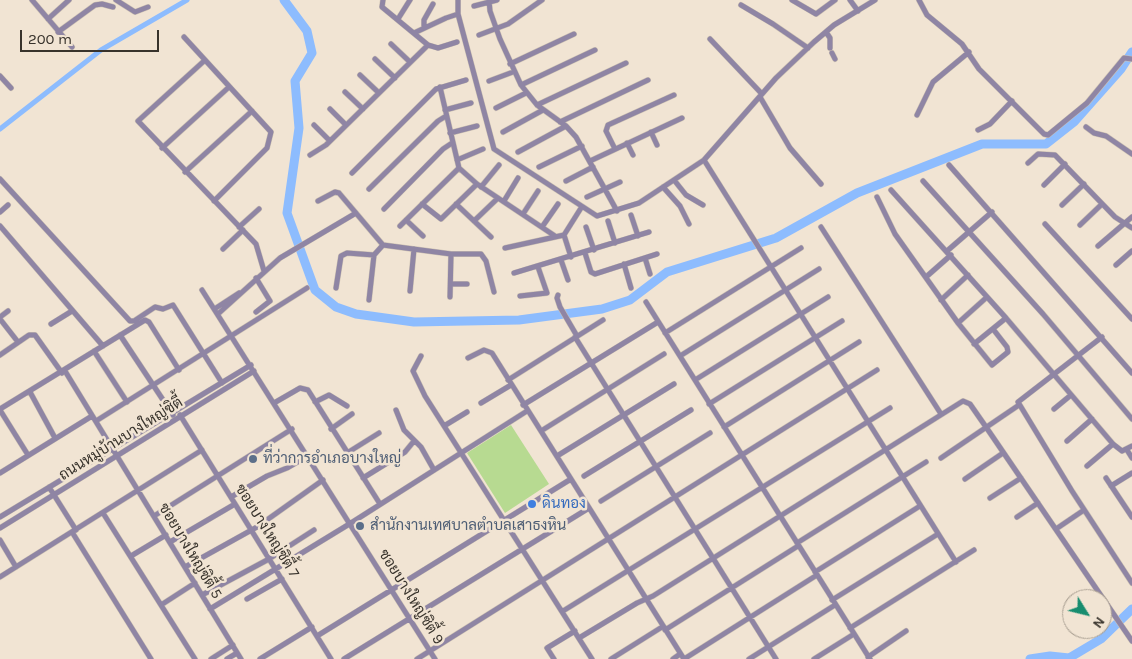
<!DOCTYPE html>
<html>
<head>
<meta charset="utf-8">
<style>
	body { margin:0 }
	#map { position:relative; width:1132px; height:659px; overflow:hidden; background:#f1e4d3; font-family:Karla,sans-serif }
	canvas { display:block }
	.north { position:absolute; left:1062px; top:589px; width:50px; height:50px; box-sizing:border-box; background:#f1e4d3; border:1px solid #a79d90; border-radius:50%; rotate:126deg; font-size:14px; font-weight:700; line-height:20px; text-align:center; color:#38332c }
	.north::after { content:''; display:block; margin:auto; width:18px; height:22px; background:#188d6f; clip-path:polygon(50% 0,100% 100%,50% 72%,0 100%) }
	.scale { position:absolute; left:20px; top:30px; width:139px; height:22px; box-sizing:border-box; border:2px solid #38332c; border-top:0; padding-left:6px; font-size:15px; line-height:18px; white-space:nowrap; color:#38332c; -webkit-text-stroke:4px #f1e4d3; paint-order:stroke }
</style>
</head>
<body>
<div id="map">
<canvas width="1132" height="659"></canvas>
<div class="north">N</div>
<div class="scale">200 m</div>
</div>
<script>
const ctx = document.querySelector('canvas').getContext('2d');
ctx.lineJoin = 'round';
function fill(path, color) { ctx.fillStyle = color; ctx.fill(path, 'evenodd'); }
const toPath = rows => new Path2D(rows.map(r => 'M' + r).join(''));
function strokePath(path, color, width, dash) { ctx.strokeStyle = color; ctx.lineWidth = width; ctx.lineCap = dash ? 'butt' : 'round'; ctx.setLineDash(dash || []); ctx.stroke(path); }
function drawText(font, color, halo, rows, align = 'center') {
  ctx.font = font + ' Karla,Sarabun,sans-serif'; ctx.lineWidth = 5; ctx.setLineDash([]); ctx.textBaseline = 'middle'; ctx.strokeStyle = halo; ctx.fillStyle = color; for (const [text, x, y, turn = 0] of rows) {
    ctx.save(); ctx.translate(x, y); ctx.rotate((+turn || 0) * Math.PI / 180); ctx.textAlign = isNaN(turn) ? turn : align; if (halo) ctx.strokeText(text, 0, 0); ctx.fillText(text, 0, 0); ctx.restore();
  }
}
const green = toPath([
	[511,425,549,484,505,513,467,453]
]);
const canal = toPath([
	[0,129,101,50,187,0]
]);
const river = toPath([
	[284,0,307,31,312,53,295,81,299,128,287,213,315,290,336,307,356,314,414,322,519,320,602,309,630,300,667,272,776,238,857,193,982,144,1046,144,1074,122,1121,69,1132,52],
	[1030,659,1050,656,1069,658,1101,639,1132,609]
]);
const street = toPath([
	[32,0,72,47],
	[116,0,135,12,148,7],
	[383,0,382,7,428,45,438,48,457,42],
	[458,0,458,14,494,149,597,216,639,203,704,160,776,78,814,42,834,25,875,0],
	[489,0,490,11,500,39,521,85,537,105,566,126,576,137,617,211],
	[792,0,816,14,835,0],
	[850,0,858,11],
	[919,0,927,15,962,44,979,69,1044,134,1048,135,1087,103,1124,58,1132,59],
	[741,5,773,24,808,48],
	[474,6,497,0],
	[48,19,69,0],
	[398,19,410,0],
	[424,28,424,20,433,4],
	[58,32,95,5,102,4,113,7],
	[826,32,830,38,830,48],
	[414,33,446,18,458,14],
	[479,35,508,24,542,0],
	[184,37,271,132,267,148,214,201],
	[710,39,762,94],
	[391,44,410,62],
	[832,53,835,59],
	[375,59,395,78],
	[204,61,138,121,256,244,264,271],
	[510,64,574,34],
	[360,75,379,93],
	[0,76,11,88],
	[489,81,513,72],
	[521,85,595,50],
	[440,87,459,168,477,184,555,236],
	[345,92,363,109],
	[760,97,790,148,821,184],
	[537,105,626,63],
	[496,108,526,93],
	[330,109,346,125],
	[445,110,471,103],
	[917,115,933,82,969,52],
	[560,122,648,80],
	[314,125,330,141],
	[1086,127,1094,133,1106,136,1132,154],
	[978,130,990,124,1012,101],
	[503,132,543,110],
	[651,132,657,145],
	[450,133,477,126],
	[627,143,633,155],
	[162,148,229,87],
	[615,149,606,131,608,125,674,95],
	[518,152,566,126],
	[310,155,326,145,428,45],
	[457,160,483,149],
	[704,160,956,562],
	[590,161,682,118],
	[1028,163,1038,154,1055,155,1115,217,1132,228],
	[949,165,1132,373],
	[539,167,582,146],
	[185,172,252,111],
	[352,173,436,89,466,80],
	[0,179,130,321,134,321,155,307,163,309,173,305,222,383],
	[674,180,686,195,703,205],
	[566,181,593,167],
	[923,181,1043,314,1132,419],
	[1044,185,1065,164],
	[481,187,499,165],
	[663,187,680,206,689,224],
	[369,189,438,121,446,116],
	[891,190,1006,318,1113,444,1122,451,1132,446],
	[587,197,620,182],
	[877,197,895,234,958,323,992,365,1008,352,1007,347,993,329],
	[318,201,335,192,339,193,383,245,451,254,481,254,486,261,494,292],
	[504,201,518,178],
	[422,204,441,219,477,184],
	[456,204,491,237],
	[1062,205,1084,184],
	[384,209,443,149,452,143],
	[0,212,8,205],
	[523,214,538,191],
	[631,215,638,236],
	[406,220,423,236],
	[474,221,498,198],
	[608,221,615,243],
	[1045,224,1132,319],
	[1080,225,1102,204],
	[0,226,103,346],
	[400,226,459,168],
	[239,227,259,209],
	[542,227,558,204],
	[586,227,594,250],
	[821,227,941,414],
	[1098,246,1132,217],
	[505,248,564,235],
	[223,249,243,230],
	[947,251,992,212],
	[585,253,591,272,595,274,657,254],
	[571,257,564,235,581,208],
	[645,258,650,274],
	[561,260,568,280],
	[624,264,631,288],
	[1116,265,1132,251],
	[514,273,649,232],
	[926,277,951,255],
	[256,278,270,301,256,312],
	[451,284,467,284],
	[336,288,341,256,347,253,374,255],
	[202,290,435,659],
	[410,291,414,249],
	[558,295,557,298,560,307,577,336],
	[520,296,547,293,538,267],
	[450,297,451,254],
	[369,300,374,255,383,245],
	[941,300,968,275],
	[646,302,870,659],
	[216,308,239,293],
	[219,313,280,258,356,213],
	[0,317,8,311],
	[0,319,18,342],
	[958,323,987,297],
	[51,324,72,311],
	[665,333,801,248],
	[120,335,173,415],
	[575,337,776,659],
	[1102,337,1018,402,1072,491,1132,583],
	[974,344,1006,318],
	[94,351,127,402],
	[0,355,29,335,35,335,62,373],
	[421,356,413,371,425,396,592,659],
	[680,356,819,269],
	[468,358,484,350,492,353,684,659],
	[65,371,241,659],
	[508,380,603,320],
	[695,380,828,297],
	[30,392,55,438],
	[315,402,329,395,347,406],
	[274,403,300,388,308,390,380,504],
	[481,403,511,385],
	[709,404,842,321],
	[523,405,658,322],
	[0,409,145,320,149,322,179,370],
	[1054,409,1071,395],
	[0,410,28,455],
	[396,410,404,430,421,447,434,470],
	[180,415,331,659],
	[96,421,307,288],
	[444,426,467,412],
	[724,427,859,342],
	[331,429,352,414],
	[541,431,664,354],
	[1067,441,1092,419],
	[1127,450,1132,458],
	[347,453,379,433],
	[557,456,674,384],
	[941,458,1019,405],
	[1087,466,1113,444],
	[0,473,92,416],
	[584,476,691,410],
	[363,478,405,452,414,441],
	[1106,478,1132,517],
	[965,479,1003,453],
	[1111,486,1132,473],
	[49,487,76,530],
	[231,497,267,476,287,468,308,456],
	[990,498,1021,478],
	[601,501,710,433],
	[103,513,195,659],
	[154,516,292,429],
	[0,517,251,365],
	[1017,517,1038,503],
	[0,528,254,371],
	[1056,529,1084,510],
	[72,532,151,659],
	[0,540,16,567],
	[170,542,235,504],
	[797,543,926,462],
	[131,556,166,535],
	[185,567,257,527,323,480],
	[815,572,920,506],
	[0,577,202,450],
	[202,595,269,559,314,530],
	[247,599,282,579],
	[832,600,938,534],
	[161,605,195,583],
	[210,609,351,523,527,411],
	[563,611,890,408],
	[850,628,974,550],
	[665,630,798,546],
	[317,636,571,479],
	[579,638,637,603,653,596,963,401,970,404,986,427,1132,641],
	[868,657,906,631],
	[211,659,233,645],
	[227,659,237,653],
	[260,659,312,627],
	[344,659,589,508],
	[417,659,877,370],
	[554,659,547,648,575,631],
	[611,659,662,627],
	[673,659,680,654],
	[684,659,817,575],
	[749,659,835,605],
	[814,659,854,634]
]);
const markers = [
	[253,459,5,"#5c6f8a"],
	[532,504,5,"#3f7fe0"],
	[360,526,5,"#5c6f8a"]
];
const streetNames = [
	["ถนนหมู่บ้านบางใหญ่ซิตี้",121,439,-32],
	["ซอยบางใหญ่ซิตี้ 7",267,531,58],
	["ซอยบางใหญ่ซิตี้ 5",190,551,59],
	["ซอยบางใหญ่ซิตี้ 9",411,597,58]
];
const serviceNames = [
	["ที่ว่าการอำเภอบางใหญ่",263,459],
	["สำนักงานเทศบาลตำบลเสาธงหิน",370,526]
];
const shopNames = [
	["ดินทอง",542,504]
];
fill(green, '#b7da91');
strokePath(canal, '#8dbcfe', 5);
strokePath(river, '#8dbcfe', 9);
strokePath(street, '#ccc1b2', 6);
strokePath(street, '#8f85a4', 5);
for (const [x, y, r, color] of markers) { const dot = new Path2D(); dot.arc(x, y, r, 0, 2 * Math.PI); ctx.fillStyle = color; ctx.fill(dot); strokePath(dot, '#f1e4d3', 2); }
drawText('15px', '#38332c', '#f1e4d3', streetNames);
drawText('15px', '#4e5e75', '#f1e4d3', serviceNames, 'left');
drawText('15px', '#366cbe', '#f1e4d3', shopNames, 'left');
</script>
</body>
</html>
